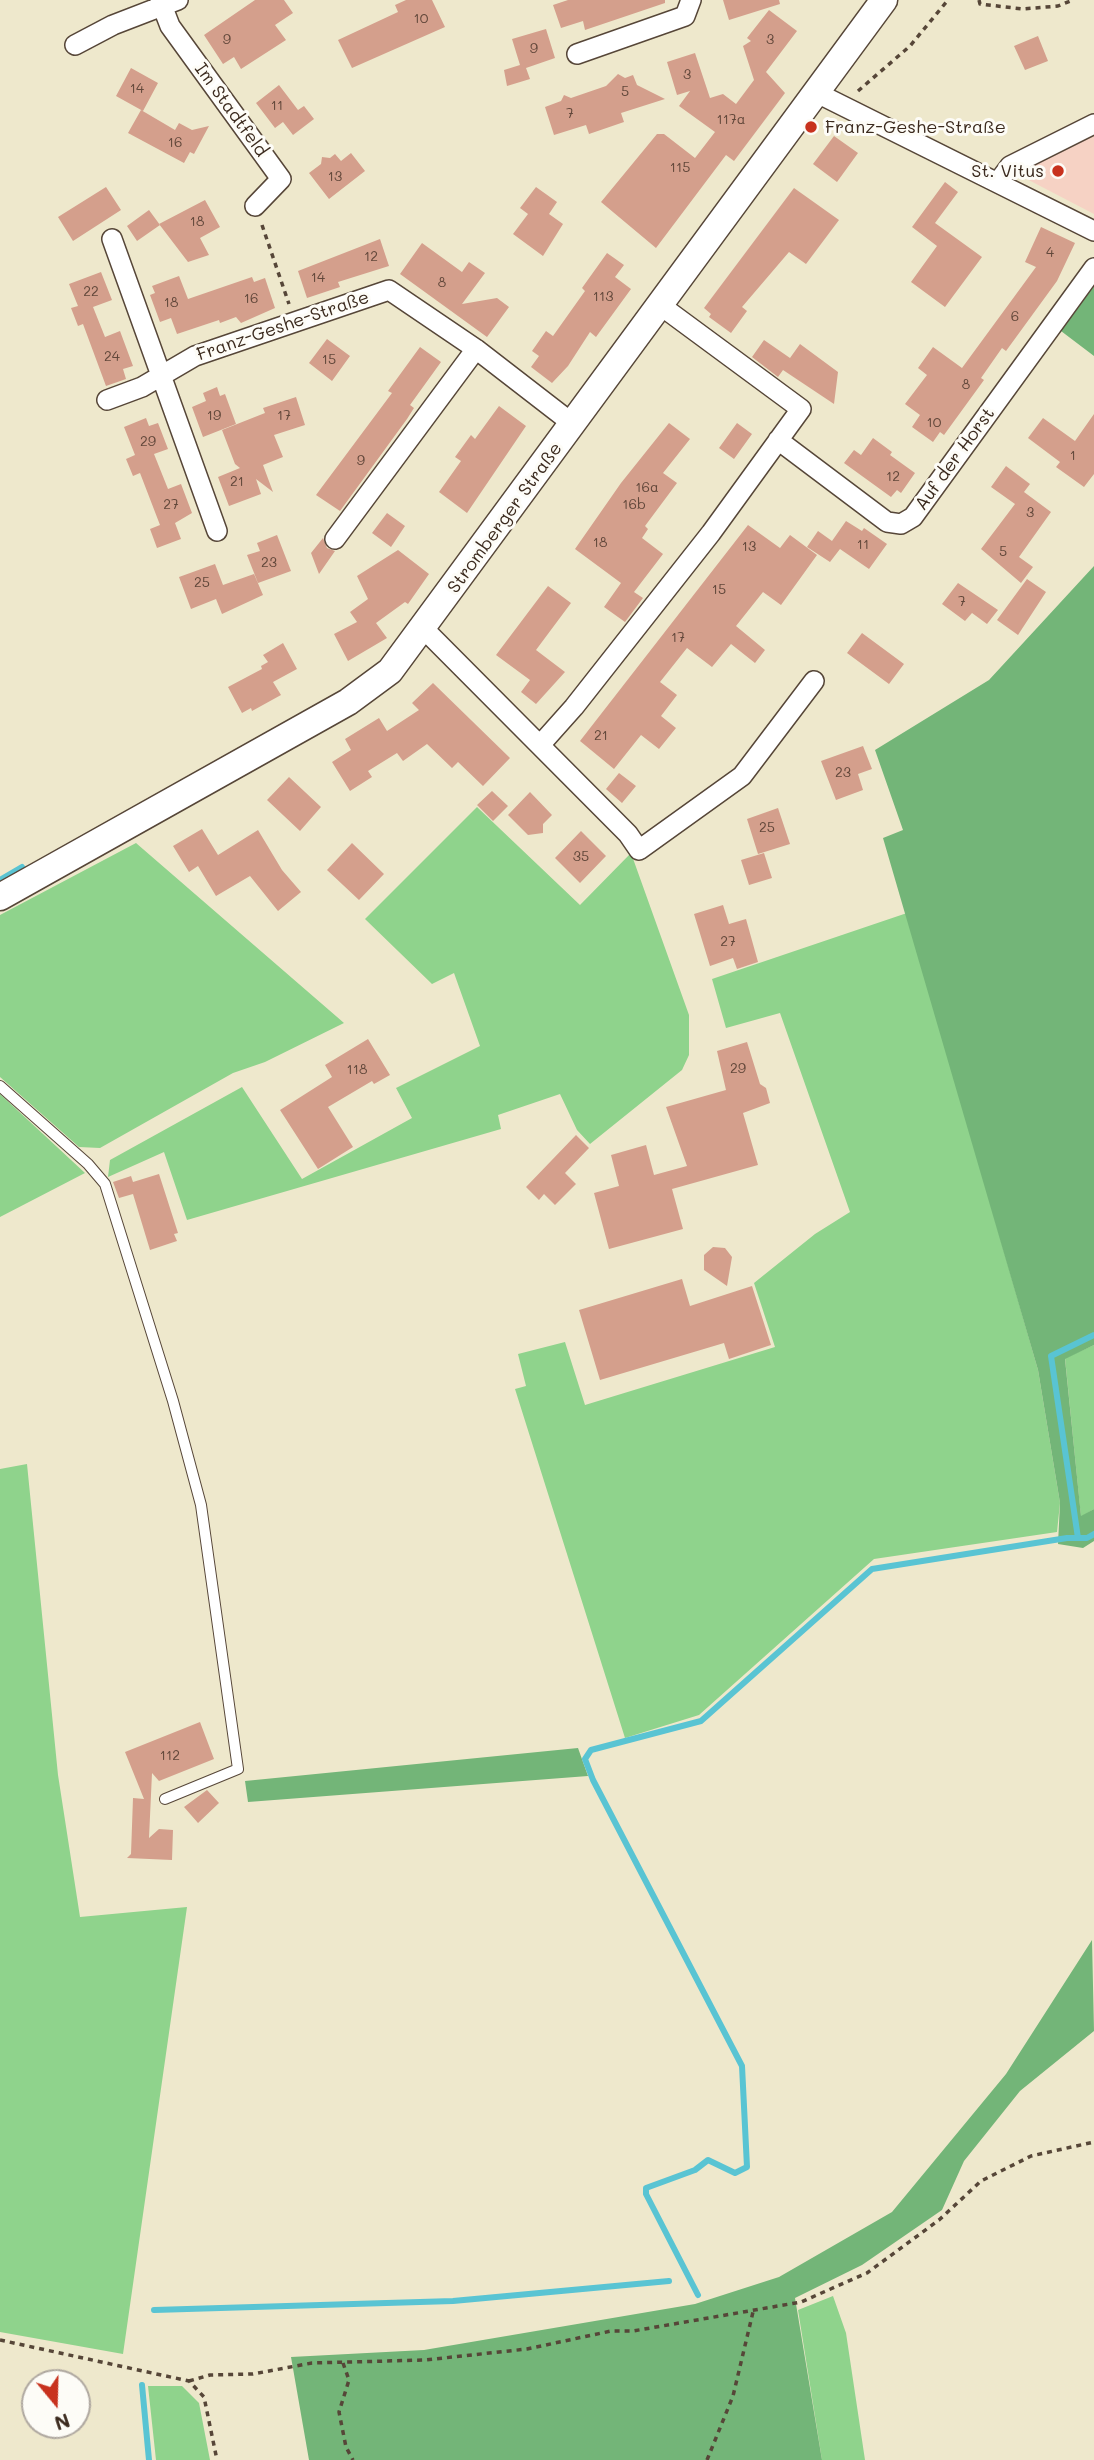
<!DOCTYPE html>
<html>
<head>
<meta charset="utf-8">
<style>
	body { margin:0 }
	#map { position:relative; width:1094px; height:2460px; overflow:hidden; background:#eee8cc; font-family:Mali,sans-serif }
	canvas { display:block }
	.north { position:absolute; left:21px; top:2369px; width:70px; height:70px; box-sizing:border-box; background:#fdfcf7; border:2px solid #afa8a0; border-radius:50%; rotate:161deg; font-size:19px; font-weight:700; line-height:28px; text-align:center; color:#3b2a1e }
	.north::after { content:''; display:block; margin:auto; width:24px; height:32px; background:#c8321e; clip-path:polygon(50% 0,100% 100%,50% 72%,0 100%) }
</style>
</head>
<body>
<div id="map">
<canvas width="1094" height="2460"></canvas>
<div class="north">N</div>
</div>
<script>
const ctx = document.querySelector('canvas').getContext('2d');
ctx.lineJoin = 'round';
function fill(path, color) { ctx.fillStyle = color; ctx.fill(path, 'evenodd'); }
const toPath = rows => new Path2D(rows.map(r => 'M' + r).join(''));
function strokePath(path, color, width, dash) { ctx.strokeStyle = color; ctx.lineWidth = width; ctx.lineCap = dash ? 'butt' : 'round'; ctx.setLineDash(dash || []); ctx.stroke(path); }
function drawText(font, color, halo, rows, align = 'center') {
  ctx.font = font + ' Mali,sans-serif'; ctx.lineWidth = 6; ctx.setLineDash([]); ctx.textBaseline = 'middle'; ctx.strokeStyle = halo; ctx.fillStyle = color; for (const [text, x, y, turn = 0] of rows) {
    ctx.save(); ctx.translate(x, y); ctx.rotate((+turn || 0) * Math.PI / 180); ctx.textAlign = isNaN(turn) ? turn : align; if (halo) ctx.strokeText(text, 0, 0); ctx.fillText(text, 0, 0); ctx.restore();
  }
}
const built = toPath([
	[1094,133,1094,214,1019,175,1025,166]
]);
const green = toPath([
	[477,807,580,905,631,853,689,1015,689,1055,682,1070,590,1144,577,1130,560,1094,498,1115,501,1129,187,1220,164,1152,108,1177,110,1160,242,1087,302,1179,412,1118,396,1088,480,1046,454,973,432,984,365,919],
	[136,843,344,1023,265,1062,233,1073,100,1148,79,1147,0,1077,0,915],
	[907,913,1038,1370,1060,1503,1057,1532,874,1559,699,1715,625,1738,515,1389,526,1386,518,1354,565,1342,585,1405,775,1347,754,1283,815,1234,850,1212,780,1013,726,1028,712,979],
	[0,1094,85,1173,0,1217],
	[1094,1345,1094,1509,1081,1517,1065,1358],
	[27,1464,58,1775,80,1917,187,1907,123,2354,0,2332,0,1469],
	[833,2296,846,2333,865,2460,822,2460,798,2310],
	[148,2386,182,2386,199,2403,210,2460,156,2460]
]);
const forest = toPath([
	[1094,286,1094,356,1061,331],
	[1094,566,1094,1345,1065,1359,1081,1516,1094,1509,1094,1541,1083,1548,1058,1544,1060,1503,1038,1370,883,838,903,830,875,750,989,680],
	[578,1748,588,1776,248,1802,245,1781],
	[1092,1940,1094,2031,1020,2091,964,2161,942,2210,862,2265,795,2298,822,2460,309,2460,291,2357,424,2350,695,2304,779,2277,892,2212,1006,2074]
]);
const stream = toPath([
	[0,880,22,867],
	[1078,1538,1051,1356,1094,1335],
	[698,2295,646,2194,646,2188,695,2170,708,2160,735,2173,747,2167,742,2066,593,1780,585,1759,591,1750,701,1721,872,1569,1067,1538,1087,1538,1094,1534],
	[154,2310,453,2301,669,2281],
	[142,2385,149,2460]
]);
const building = toPath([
	[255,0,284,0,293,13,275,25,286,40,241,69,234,57,223,64,204,35],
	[406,0,432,0,445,27,352,68,338,40,398,12,395,5],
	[568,0,665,0,665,3,585,30,583,21,561,28,553,5],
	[723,0,779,0,780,4,729,20],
	[769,10,797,31,766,72,785,93,734,161,726,155,656,248,601,202,657,134,664,134,695,158,715,132,679,106,690,91,677,95,667,62,695,53,710,98,723,94,736,104,754,80,743,46,751,41,747,38],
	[546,29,555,58,526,68,530,79,507,86,504,70,520,65,512,39],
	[1038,36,1048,61,1025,70,1014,46],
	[131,68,158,83,143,111,116,96],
	[618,74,625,78,633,75,637,85,665,99,621,113,624,122,589,134,586,125,554,135,545,107,561,101,564,95,571,98,606,86],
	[279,85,298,110,304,106,314,119,293,135,283,122,275,128,256,103],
	[141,110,175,130,179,123,192,130,209,126,194,154,190,152,184,163,128,133],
	[834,136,858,153,837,182,813,164],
	[351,153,365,171,329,199,309,173,321,164,322,157,330,158,335,154,341,161],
	[945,182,958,192,935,223,982,257,945,307,911,282,937,246,912,227],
	[106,187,121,210,73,241,58,217],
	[536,187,557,202,549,214,563,224,543,256,513,234,528,214,520,208],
	[794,188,839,220,806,264,789,252,742,307,747,311,731,333,709,317,711,314,704,308],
	[205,200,220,227,200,238,209,255,188,262,159,224],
	[149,210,160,225,137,241,127,226],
	[1041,227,1075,243,1057,281,1006,351,1002,348,981,378,984,380,944,435,940,432,933,442,912,427,920,415,905,404,927,375,918,368,933,347,962,368,1036,267,1025,262],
	[380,239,389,266,338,282,340,287,307,298,298,271],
	[422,243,462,272,469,262,485,273,462,304,497,298,509,307,487,337,400,274],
	[607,253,624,265,615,277,631,289,596,337,590,332,568,366,552,383,531,367,539,356,532,351,546,331,553,336,585,291,582,288],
	[101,272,112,300,93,307,105,337,120,331,133,366,123,369,126,379,106,386,83,324,78,326,71,308,78,306,69,284],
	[179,276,188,299,252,277,254,282,265,278,275,308,241,323,236,317,220,323,219,320,177,334,171,318,160,322,150,295,155,293,152,286],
	[327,339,350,356,332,381,309,363],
	[764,340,790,358,800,344,838,372,834,404,783,370,778,377,752,357],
	[420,347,441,362,410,405,414,408,407,419,340,511,316,495,392,393,388,391],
	[217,387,220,396,225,394,236,424,203,437,192,407,206,401,203,393],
	[296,397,305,425,274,435,283,457,263,465,273,492,256,479,261,494,229,506,218,477,240,468,235,464,222,430,265,413,263,408],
	[499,406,526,426,467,513,439,492,461,461,455,457,471,435,475,439],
	[1094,414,1094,474,1084,487,1056,467,1060,462,1028,438,1043,418,1075,441],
	[146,418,149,426,158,423,168,449,154,454,168,489,181,484,192,513,175,523,181,539,157,548,150,529,160,525,140,473,133,476,126,459,135,455,124,427],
	[669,423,690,439,663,473,677,483,645,526,648,529,642,538,663,554,634,592,643,598,625,622,604,607,621,583,575,549,621,483],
	[737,423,752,434,734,459,719,448],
	[873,438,892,452,890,455,915,473,901,493,897,490,891,497,844,463,854,450,861,455],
	[1006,466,1030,484,1024,492,1051,512,1019,557,1033,567,1021,583,981,549,1015,504,991,487],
	[387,513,405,526,391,547,372,533],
	[846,521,862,531,864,528,887,544,869,569,840,549,830,562,807,547,818,531,832,541],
	[748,525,780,548,790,535,817,555,781,605,763,592,736,626,765,650,755,663,731,644,712,667,687,648,660,682,677,695,661,716,676,728,659,749,641,735,614,769,580,741],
	[277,535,291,571,258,583,247,555,260,551,257,543],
	[323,538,327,548,335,551,319,574,311,553],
	[398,550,429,574,408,604,405,602,376,623,387,638,348,661,334,634,357,622,350,612,368,599,357,576],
	[215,564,223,585,254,574,263,595,222,614,216,599,191,609,179,577],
	[1027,579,1046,592,1018,635,997,620],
	[958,583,998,610,987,624,972,613,965,621,942,604],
	[548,586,571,603,536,650,565,672,536,704,521,692,530,680,496,655],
	[862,633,904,664,889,684,847,653],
	[283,643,297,669,273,682,281,695,252,711,251,708,242,713,228,687,262,669,261,666,268,662,263,655],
	[433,683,510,758,483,786,458,762,452,768,427,744,403,761,397,753,368,771,372,777,350,791,332,762,351,750,345,739,379,718,387,731,419,710,412,703],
	[863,746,872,769,858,774,863,790,836,800,821,761],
	[619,773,636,786,622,803,606,789],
	[289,777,321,807,300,831,267,800],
	[492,791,508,806,493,821,477,805],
	[530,792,552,815,543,824,543,833,528,835,508,815],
	[778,808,790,844,758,854,747,819],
	[202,829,218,855,258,830,282,870,301,892,278,911,250,876,216,896,198,866,189,872,173,846],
	[581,831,606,856,580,883,555,858],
	[352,843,384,874,359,900,327,870],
	[764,853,772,878,749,885,741,860],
	[723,905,729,924,746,919,758,962,737,969,733,958,710,966,694,914],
	[368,1039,390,1075,374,1084,372,1081,328,1107,353,1147,318,1169,280,1110,332,1077,325,1065],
	[747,1042,760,1084,766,1088,770,1103,743,1113,758,1165,672,1189,683,1229,609,1249,594,1193,619,1186,611,1155,646,1145,654,1175,687,1166,666,1107,726,1090,717,1051],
	[576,1135,589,1148,565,1173,576,1184,555,1205,544,1194,539,1200,526,1187],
	[159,1174,178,1233,174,1234,177,1241,150,1250,133,1194,119,1198,113,1182,131,1176,133,1182],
	[713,1247,725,1248,732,1257,727,1286,704,1270,704,1255],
	[682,1279,690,1306,752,1286,771,1345,729,1359,724,1343,600,1380,579,1310],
	[200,1722,214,1759,159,1781,152,1773,149,1838,159,1829,173,1830,172,1860,127,1858,131,1854,133,1798,144,1799,125,1752],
	[207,1790,219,1803,198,1823,184,1807]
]);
const path = toPath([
	[979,0,980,4,1023,9,1058,6,1073,0],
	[858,91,910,46,948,0],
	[262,225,289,304],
	[0,2340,189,2381,204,2397,217,2460],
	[343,2363,349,2380,339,2412,346,2447,353,2460],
	[189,2381,210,2375,253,2374,312,2363,425,2360,527,2349,611,2331,633,2331,801,2302,867,2273,939,2220,981,2181,1031,2156,1094,2142],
	[707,2460,733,2396,753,2312]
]);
const lane = toPath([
	[0,1086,88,1164,105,1184,173,1401,201,1505,238,1769,165,1799]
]);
const street = toPath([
	[160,0,170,26,281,179,255,206],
	[75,45,113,25,178,0],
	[577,54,685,16,691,0],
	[817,93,1094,231],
	[998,182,1010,166,1094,124],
	[112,239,217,531],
	[107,400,142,387,195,356,389,290,476,349,573,424],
	[778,440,887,522,901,524,913,517,1094,268],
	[335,539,476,349],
	[424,629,628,834,639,850,742,776,814,681],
	[541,744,574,707,711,533,801,409,660,305]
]);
const secondary = toPath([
	[0,897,348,702,390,671,884,0]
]);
const markers = [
	[811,127,7,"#c8321e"],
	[1058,171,7,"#c8321e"]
];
const numberNames = [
	["10",421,19],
	["9",227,40],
	["3",770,40],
	["9",534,49],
	["3",687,75],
	["14",137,89],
	["5",625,92],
	["11",277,106],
	["7",570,114],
	["117a",731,120],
	["16",175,143],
	["115",680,168],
	["13",335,177],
	["18",197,222],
	["4",1050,253],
	["12",371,257],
	["14",318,278],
	["8",442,283],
	["22",91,292],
	["113",603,297],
	["16",251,299],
	["18",171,303],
	["6",1015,317],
	["24",112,357],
	["15",329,360],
	["8",966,385],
	["19",214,416],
	["17",284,416],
	["10",934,423],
	["29",148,442],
	["1",1073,456],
	["9",361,461],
	["12",893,477],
	["21",237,482],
	["16a",647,488],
	["27",171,505],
	["16b",634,505],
	["3",1030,513],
	["18",600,543],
	["11",863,545],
	["13",749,547],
	["5",1003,552],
	["23",269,563],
	["25",202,583],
	["15",719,590],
	["7",962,602],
	["17",678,638],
	["21",601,736],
	["23",843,773],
	["25",767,828],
	["35",581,857],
	["27",728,942],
	["29",738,1069],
	["118",357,1070],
	["112",170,1756]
];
const streetNames = [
	["Im Stadtfeld",231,110,54],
	["Franz-Geshe-Straße",283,326,-19],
	["Auf der Horst",955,459,-54],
	["Stromberger Straße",505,518,-54]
];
const poiNames = [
	["Franz-Geshe-Straße",825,127],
	["St. Vitus",1044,171,"right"]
];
fill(built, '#f6d2c4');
fill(green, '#8fd38c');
fill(forest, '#73b578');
strokePath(stream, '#59c4d3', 6);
fill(building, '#d49f8c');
strokePath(lane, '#564638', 12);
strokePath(street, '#564638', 22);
strokePath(secondary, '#564638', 29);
strokePath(path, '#564638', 3.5, [5, 5]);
strokePath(lane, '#fff', 10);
strokePath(street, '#fff', 19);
strokePath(secondary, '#fff', 26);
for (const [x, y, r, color] of markers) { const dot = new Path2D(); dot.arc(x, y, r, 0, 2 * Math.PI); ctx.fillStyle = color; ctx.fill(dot); strokePath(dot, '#fdfcf7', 2.5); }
drawText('14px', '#61473a', null, numberNames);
drawText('18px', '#3b2a1e', '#fdfcf7', streetNames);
drawText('18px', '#3b2a1e', '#fdfcf7', poiNames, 'left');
</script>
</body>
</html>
